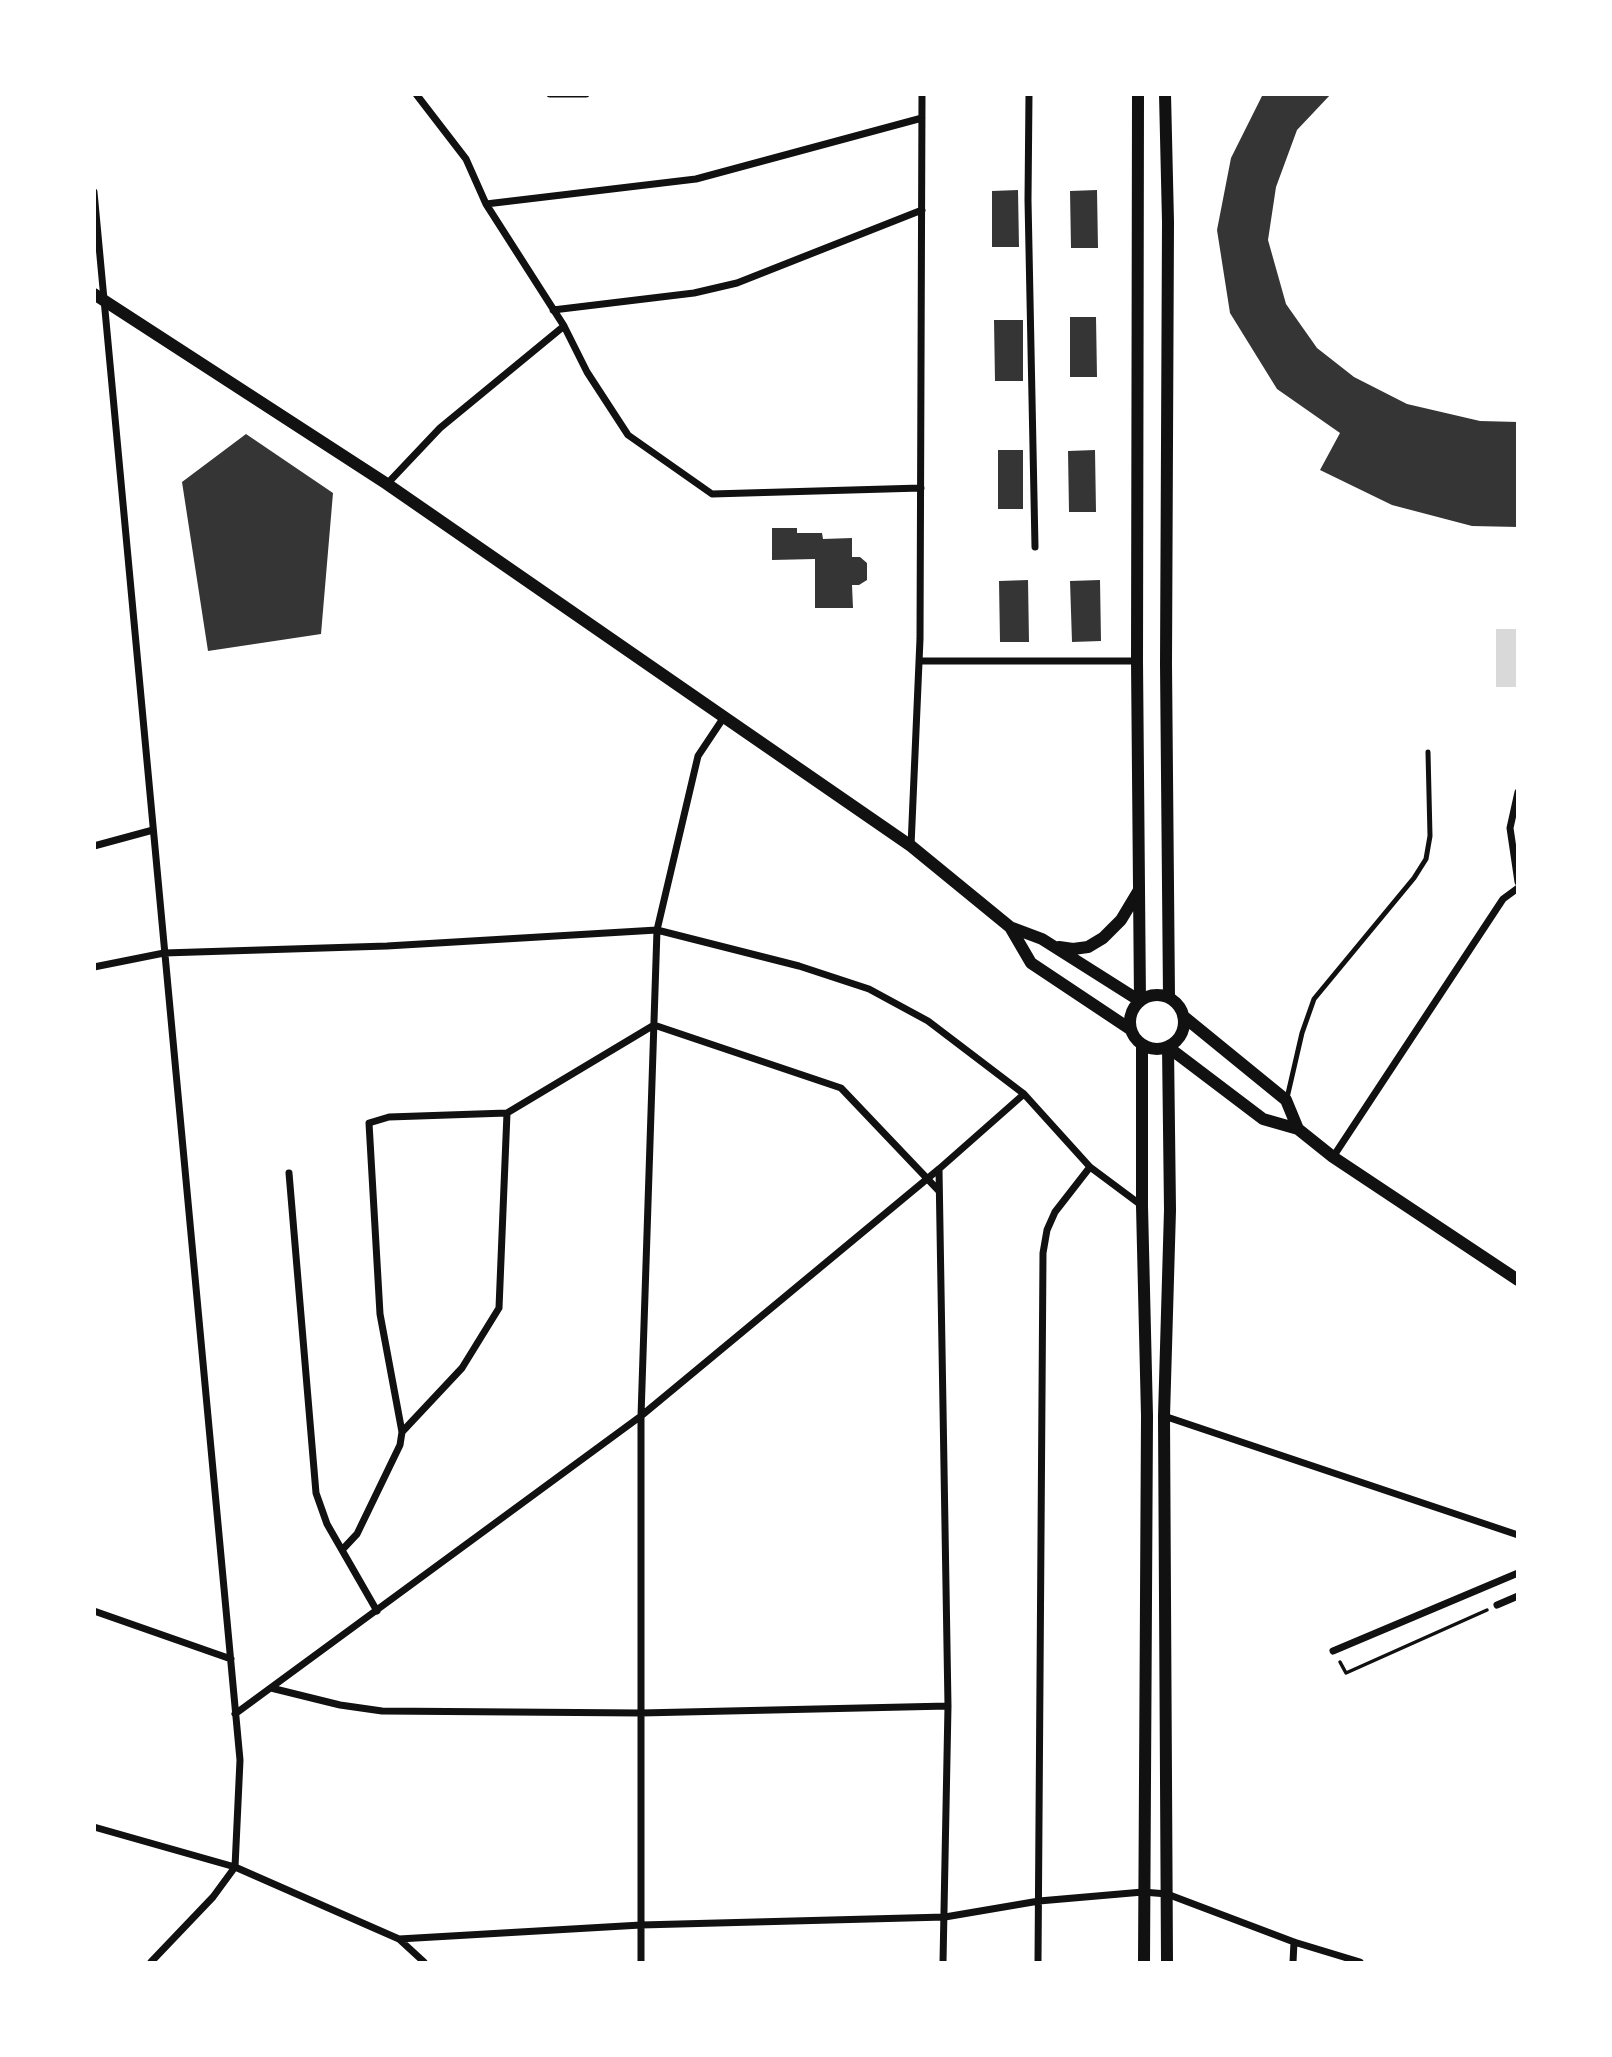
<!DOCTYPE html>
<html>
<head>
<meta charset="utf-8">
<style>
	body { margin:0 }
	#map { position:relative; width:1612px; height:2057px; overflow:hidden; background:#fff; font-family:"Sofia Sans Condensed",sans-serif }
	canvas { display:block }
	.frame { position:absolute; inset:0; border:96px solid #fff; pointer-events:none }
</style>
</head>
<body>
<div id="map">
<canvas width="1612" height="2057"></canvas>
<div class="frame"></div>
</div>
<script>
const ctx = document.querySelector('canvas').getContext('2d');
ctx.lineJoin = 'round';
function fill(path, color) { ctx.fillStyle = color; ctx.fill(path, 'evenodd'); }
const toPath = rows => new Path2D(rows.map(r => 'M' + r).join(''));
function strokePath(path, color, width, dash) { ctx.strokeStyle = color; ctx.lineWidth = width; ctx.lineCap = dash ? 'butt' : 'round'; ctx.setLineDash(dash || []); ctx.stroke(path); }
const water = toPath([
	[1496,629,1517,629,1517,687,1496,687]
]);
const building = toPath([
	[1263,94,1331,94,1297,130,1276,187,1268,240,1286,304,1317,348,1354,377,1407,404,1480,421,1518,422,1518,527,1472,526,1392,505,1320,470,1340,433,1277,389,1230,313,1217,230,1231,158],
	[1018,190,1019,247,992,247,992,191],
	[1097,190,1098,248,1071,248,1070,191],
	[1070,317,1096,317,1097,377,1070,377],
	[994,320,1023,320,1023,381,995,381],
	[246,434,333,493,321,634,208,651,182,482],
	[998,450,1023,450,1023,509,998,509],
	[1095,450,1096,512,1069,512,1068,451],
	[772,528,797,528,797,533,822,533,823,539,852,538,852,557,860,557,867,563,867,580,859,585,852,585,853,608,815,608,815,559,772,560],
	[1028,580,1029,642,1000,642,999,581],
	[1100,580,1101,641,1072,642,1070,581]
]);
const path = toPath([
	[1340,1662,1346,1673,1487,1610]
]);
const service = toPath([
	[1287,1098,1302,1033,1314,999,1414,878,1426,859,1430,836,1428,752]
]);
const minor = toPath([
	[416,94,466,159,486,204,564,326,587,372,628,435,712,494,921,488],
	[550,94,586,94],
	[1029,94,1028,200,1035,547],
	[94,192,240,1760,235,1867,213,1897,151,1962],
	[486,204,696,179,922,118],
	[553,310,694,293,737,283,922,210],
	[387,484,440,428,564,326],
	[919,661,1137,661],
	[1518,792,1510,828,1518,882],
	[94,846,153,830],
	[911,846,920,639,922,94],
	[94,967,164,953,387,946,657,930,799,966,869,989,928,1021,1024,1094,1090,1167,1141,1205],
	[1333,1157,1503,899,1518,888],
	[939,1169,948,1706,943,1962],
	[289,1173,316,1493,327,1524,377,1611],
	[1164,1416,1518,1535],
	[402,1432,462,1368,499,1308,507,1113],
	[342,1550,357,1534,400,1445,402,1432,380,1314,369,1123,389,1117,507,1113,654,1025,841,1088,939,1191],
	[1497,1605,1518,1596],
	[94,1611,231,1659],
	[1333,1651,1518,1573],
	[271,1688,340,1705,382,1711,641,1713,948,1706],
	[235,1714,641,1416,939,1169,1024,1094],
	[94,1827,235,1867,399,1939,641,1925,945,1917,1039,1901,1143,1892,1167,1894,1294,1942,1360,1962],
	[399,1939,424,1962],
	[641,1962,641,1416,657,930,698,756,724,717],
	[1038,1962,1043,1253,1047,1230,1055,1212,1090,1167],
	[1293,1962,1294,1942]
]);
const tertiary = toPath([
	[1138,94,1137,661,1140,1001],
	[1165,94,1168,222,1166,664,1169,997],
	[94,294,387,484,724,717,911,846,1010,927,1042,939,1140,1001],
	[1010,927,1031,963,1130,1029],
	[1059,947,1073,949,1088,947,1103,938,1121,920,1139,890],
	'1130 1022a27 27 0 1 1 54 0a27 27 0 1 1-54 0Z',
	[1183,1016,1286,1100,1298,1129,1333,1157,1518,1280],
	[1142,1045,1142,1206,1147,1416,1144,1962],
	[1168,1047,1263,1119,1298,1129],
	[1167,1962,1164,1416,1170,1210,1168,1047]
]);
fill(water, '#d9d9d9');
fill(building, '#353535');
strokePath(path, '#111', 3.5);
strokePath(service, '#111', 5);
strokePath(minor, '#111', 7);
strokePath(tertiary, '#111', 12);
</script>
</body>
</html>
